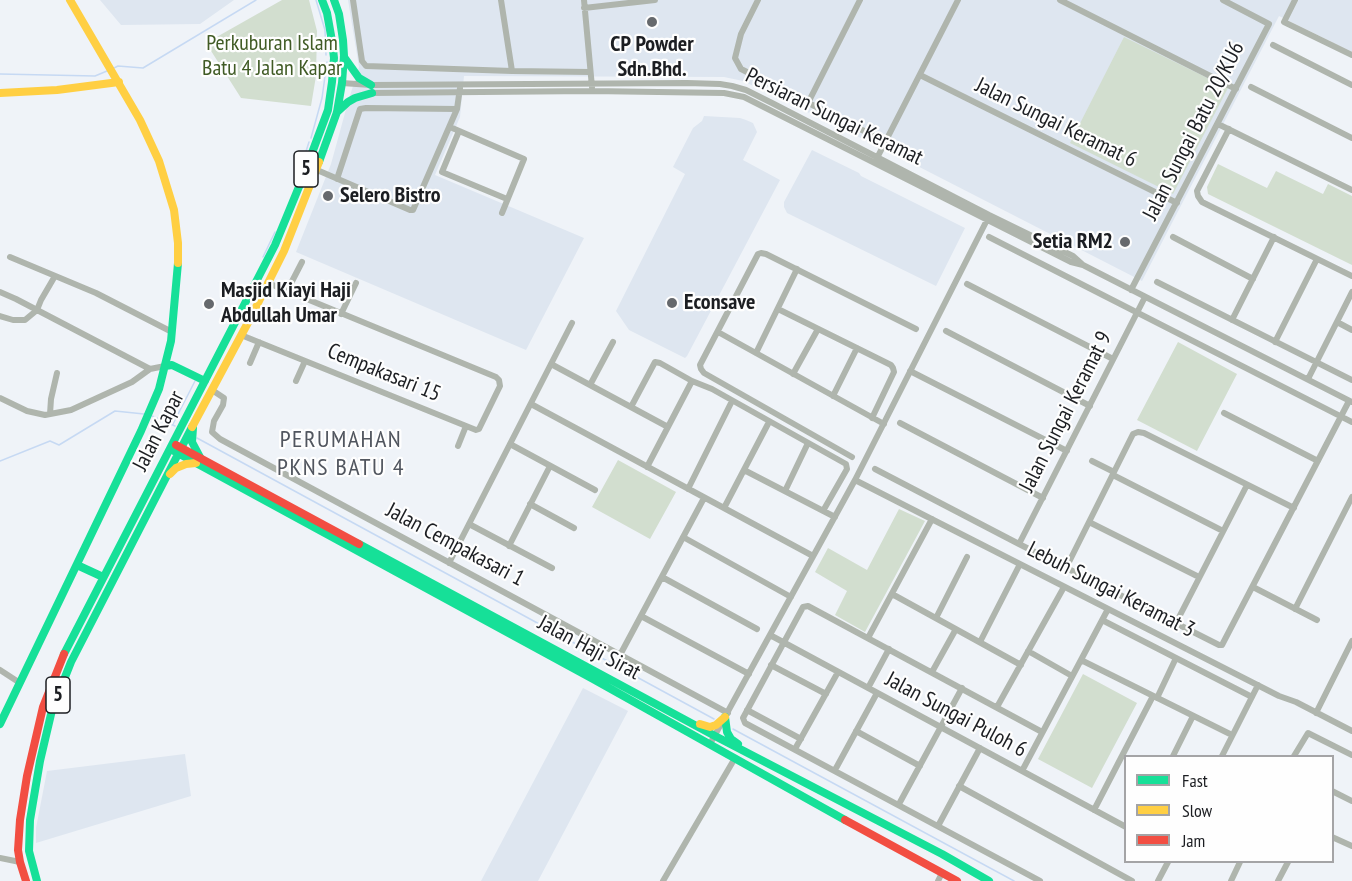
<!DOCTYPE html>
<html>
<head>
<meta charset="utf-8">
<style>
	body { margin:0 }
	#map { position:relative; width:1352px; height:881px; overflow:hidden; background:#eff3f8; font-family:"PT Sans Narrow",sans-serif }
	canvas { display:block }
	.legend { position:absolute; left:1124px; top:755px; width:210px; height:108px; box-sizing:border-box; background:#fefefe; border:2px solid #a4a4a6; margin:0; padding:8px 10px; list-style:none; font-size:18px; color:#1c1e22 }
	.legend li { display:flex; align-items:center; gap:12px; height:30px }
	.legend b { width:30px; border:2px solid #a4a4a6 }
</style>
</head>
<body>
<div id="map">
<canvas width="1352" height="881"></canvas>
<ul class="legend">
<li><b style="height:8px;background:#16e098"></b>Fast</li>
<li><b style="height:8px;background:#ffcf43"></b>Slow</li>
<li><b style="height:8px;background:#f24e42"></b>Jam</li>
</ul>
</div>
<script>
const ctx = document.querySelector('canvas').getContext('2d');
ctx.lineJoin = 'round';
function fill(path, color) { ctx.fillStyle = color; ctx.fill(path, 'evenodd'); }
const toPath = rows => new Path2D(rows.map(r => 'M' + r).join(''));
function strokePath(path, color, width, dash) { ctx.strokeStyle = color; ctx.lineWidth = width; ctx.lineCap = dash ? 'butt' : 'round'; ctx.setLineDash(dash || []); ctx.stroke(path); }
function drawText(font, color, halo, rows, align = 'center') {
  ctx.font = font + ' "PT Sans Narrow",sans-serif'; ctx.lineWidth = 4.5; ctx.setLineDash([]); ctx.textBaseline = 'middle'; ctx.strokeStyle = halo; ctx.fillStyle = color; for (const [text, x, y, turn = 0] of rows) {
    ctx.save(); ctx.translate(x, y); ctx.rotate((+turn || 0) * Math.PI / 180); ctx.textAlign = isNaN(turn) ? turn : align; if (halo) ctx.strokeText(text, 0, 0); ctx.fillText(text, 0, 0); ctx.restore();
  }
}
const built = toPath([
	[100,0,234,0,200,24,121,25],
	[348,0,1352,0,1352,52,1279,16,1142,281,894,154,743,81,724,77,464,76,460,117,435,175,584,238,526,350,296,252,331,164,348,102,359,67],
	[704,116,740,118,746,120,753,123,757,132,743,160,780,180,687,356,685,358,629,330,616,311,685,174,673,167,693,128,702,121],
	[812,150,859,173,861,176,965,228,936,286,787,213,784,207,784,202],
	[583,688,628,711,538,881,481,881],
	[185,754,191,796,36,843,36,828,47,771]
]);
const green = toPath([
	[282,0,309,0,317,31,316,76,311,106,241,98,206,43],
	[1124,37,1228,88,1173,194,1070,143],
	[1218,164,1267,188,1276,171,1323,194,1328,184,1352,196,1352,265,1208,194,1207,187],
	[1178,342,1237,374,1197,451,1137,420],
	[618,460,676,492,650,539,592,507],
	[899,509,925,521,865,632,835,615,847,591,815,572,828,548,867,570],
	[1083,674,1137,703,1092,788,1038,759]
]);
const stream = toPath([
	[316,0,325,30,326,55],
	[114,68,118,66,143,68,256,0],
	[0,74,95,76,107,71],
	[311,138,322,98,327,62],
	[299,173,309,142],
	[263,257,275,232],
	[152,416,175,426],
	[173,424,195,381],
	[197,438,714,719],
	[0,461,50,441,59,445,115,411,144,414],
	[733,729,1014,881]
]);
const street = toPath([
	[353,0,362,61,366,66,512,71,590,72],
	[501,0,512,71],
	[584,0,592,87],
	[758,0,741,34,735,58,741,69,886,142],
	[1060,0,1236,89],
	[1223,0,1269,24],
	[584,8,655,0],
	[1284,22,1352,55],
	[1284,22,1295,0],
	[1273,45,1352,85],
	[920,75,1177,203],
	[342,83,371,85,687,83,720,84,732,86,746,90,772,103,989,215,1073,256,1083,265],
	[1251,87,1352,138],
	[370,93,592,91,724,93,744,97,1071,262,1083,265,1352,402],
	[808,103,860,0],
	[1218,124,1352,190],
	[450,127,524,159,502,213],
	[1229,129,1197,191,1198,196,1202,202,1352,276],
	[459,131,442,172,507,199],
	[876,160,958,0],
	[317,170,410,210,413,210,457,109,460,88],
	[337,179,360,109,366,108,457,109],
	[989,237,1352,422],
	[1173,237,1253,279],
	[10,257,96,293,172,332],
	[1157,282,1352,380],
	[967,284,1113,359],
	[1131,290,1269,24],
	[287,291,302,262],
	[0,292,16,299,150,369],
	[778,309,891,365,893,368,894,372,872,418],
	[341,314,356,283],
	[0,316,13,320,25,320,37,310,41,300,55,276],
	[1232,320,1274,237],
	[1337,322,1352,330],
	[946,331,1090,406],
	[718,332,884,424],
	[241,335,476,430,479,429,500,386,499,380,496,377,268,283],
	[1275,342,1317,259],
	[756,353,797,269],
	[250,363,259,342],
	[551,364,668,427],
	[910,371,1067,451],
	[793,374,818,329],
	[1308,379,1352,292],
	[296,381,305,361],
	[590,385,613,342],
	[212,390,224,398,223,405,214,421,212,432,220,439,728,713],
	[833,396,857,348],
	[0,398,27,411,45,415,71,410,132,382,150,369,165,366],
	[531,404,813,556],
	[631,407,655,362,660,363,692,381,712,389,846,464,847,469,823,511],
	[1224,413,1318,461],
	[50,414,51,399,57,373],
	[900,423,1043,498],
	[510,444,595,490],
	[458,446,466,426],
	[852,457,704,373,701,369,700,365,758,254,761,253,766,254,916,329],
	[1092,461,1114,472],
	[647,467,692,381],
	[875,469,1019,544,1219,645,1222,645,1349,401],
	[744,470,835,517],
	[1113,475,1223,531],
	[855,480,1279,696,1296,702,1352,731],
	[688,489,732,401],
	[785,491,808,443],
	[530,504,574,528],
	[724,508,769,422],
	[1089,522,1199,577],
	[469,524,552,568],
	[683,537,791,597],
	[1019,544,1145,297],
	[509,546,550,466],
	[449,563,572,323],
	[1066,568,1133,434,1138,432,1144,433,1294,508],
	[662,577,757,629],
	[1253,587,1317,620],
	[892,594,1021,665],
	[1295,609,1352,497],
	[641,616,749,674],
	[936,618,967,557],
	[1102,620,1252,697],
	[1176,623,1247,485],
	[770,635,1126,827],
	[868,638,932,519],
	[980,642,1020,564],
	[1028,651,1072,676],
	[620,655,704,498],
	[1081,660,1232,735],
	[771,665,826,694],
	[0,670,20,683],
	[932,672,956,629],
	[868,688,889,649],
	[1157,698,1176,658],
	[997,707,1064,587],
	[747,710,801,739],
	[1316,713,1352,641],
	[856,731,920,766],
	[710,744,855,480,988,218],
	[795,749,838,672],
	[1173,756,1193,716],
	[1222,756,1258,685],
	[1294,756,1308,733,1352,755],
	[835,770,877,693],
	[1022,771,1108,609],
	[959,786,1132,881],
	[1332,791,1352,801],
	[899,804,962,688],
	[1094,810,1153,696],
	[938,826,980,748],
	[1332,837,1352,846],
	[0,858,20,862],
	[663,881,735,758],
	[938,881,942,873],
	[1040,881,745,723,743,718,803,607,808,606,1042,732],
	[1158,881,1168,862],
	[1231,881,1240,862],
	[1278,881,1288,862]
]);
const fast = toPath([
	[344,57,359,78,371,85],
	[337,112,348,102,355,98,372,93],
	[319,162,337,112,342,83,344,56,343,40,339,14,334,0],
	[165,366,172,365,205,381],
	[193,428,192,442,201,459],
	[174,451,593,679,845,820],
	[359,544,715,736,942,854,989,881],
	[77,565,103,577],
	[64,654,275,245,303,177,328,110,332,82,334,58,332,41,327,13,322,0],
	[725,717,727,732,731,739,738,744],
	[0,724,141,431,159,389,171,341,178,263],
	[37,881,29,851,30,820,40,761,52,710,71,662,192,427]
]);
const slow = toPath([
	[70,0,140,120,159,161,174,210,178,243,178,263],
	[0,93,57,90,119,82],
	[192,427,251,317,284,251,319,162],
	[170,474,176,468,186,464,196,463],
	[700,724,710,727,716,725,725,717]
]);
const jam = toPath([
	[176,445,359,544],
	[845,820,957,881],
	[26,881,20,862,18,850,20,820,27,776,43,707,64,654]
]);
const markers = [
	[652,22,6,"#66696d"],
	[328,196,6,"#66696d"],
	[1125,242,6,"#66696d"],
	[672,303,6,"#66696d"],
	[209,304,6,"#66696d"]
];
const shields = [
	[306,169,24],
	[58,695,24]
];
const shieldNames = [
	["5",306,169],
	["5",58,695]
];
const parkNames = [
	["Perkuburan Islam",272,44],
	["Batu 4 Jalan Kapar",272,69]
];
const poiNames = [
	["CP Powder",652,45,"center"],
	["Sdn.Bhd.",652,70,"center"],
	["Selero Bistro",340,196],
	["Setia RM2",1113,242,"right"],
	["Masjid Kiayi Haji",221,291],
	["Abdullah Umar",221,316],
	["Econsave",684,303]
];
const streetNames = [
	["Persiaran Sungai Keramat",834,117,26],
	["Jalan Sungai Keramat 6",1056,123,26],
	["Jalan Sungai Batu 20/KU6",1194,131,-63],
	["Cempakasari 15",384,373,22],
	["Jalan Sungai Keramat 9",1066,412,-63],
	["Jalan Kapar",159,431,-63],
	["Jalan Cempakasari 1",455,545,28],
	["Lebuh Sungai Keramat 3",1111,590,27],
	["Jalan Haji Sirat",589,648,28],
	["Jalan Sungai Puloh 6",956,715,28]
];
const neighbourhoodNames = [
	["PERUMAHAN",341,440],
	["PKNS BATU 4",341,468]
];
fill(built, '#dee6f0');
fill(green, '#d2decf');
strokePath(stream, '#c6d9f3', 1.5);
strokePath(street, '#afb5ad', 6);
strokePath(fast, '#16e098', 8);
strokePath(slow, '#ffcf43', 8);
strokePath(jam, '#f24e42', 8);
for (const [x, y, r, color] of markers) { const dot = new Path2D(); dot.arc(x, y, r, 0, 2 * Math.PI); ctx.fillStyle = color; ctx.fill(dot); strokePath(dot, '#fefefe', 2); }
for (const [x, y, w] of shields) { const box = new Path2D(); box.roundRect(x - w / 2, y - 18, w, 36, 4.5); ctx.fillStyle = '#fefefe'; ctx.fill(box); strokePath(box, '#1c1e22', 1.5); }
drawText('bold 21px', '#1c1e22', null, shieldNames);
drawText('22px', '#405b25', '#fefefe', parkNames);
drawText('bold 22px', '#1c1e22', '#fefefe', poiNames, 'left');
drawText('22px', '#1c1e22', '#fefefe', streetNames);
ctx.letterSpacing = '1.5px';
drawText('24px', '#51565f', '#fefefe', neighbourhoodNames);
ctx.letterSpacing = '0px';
</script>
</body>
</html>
